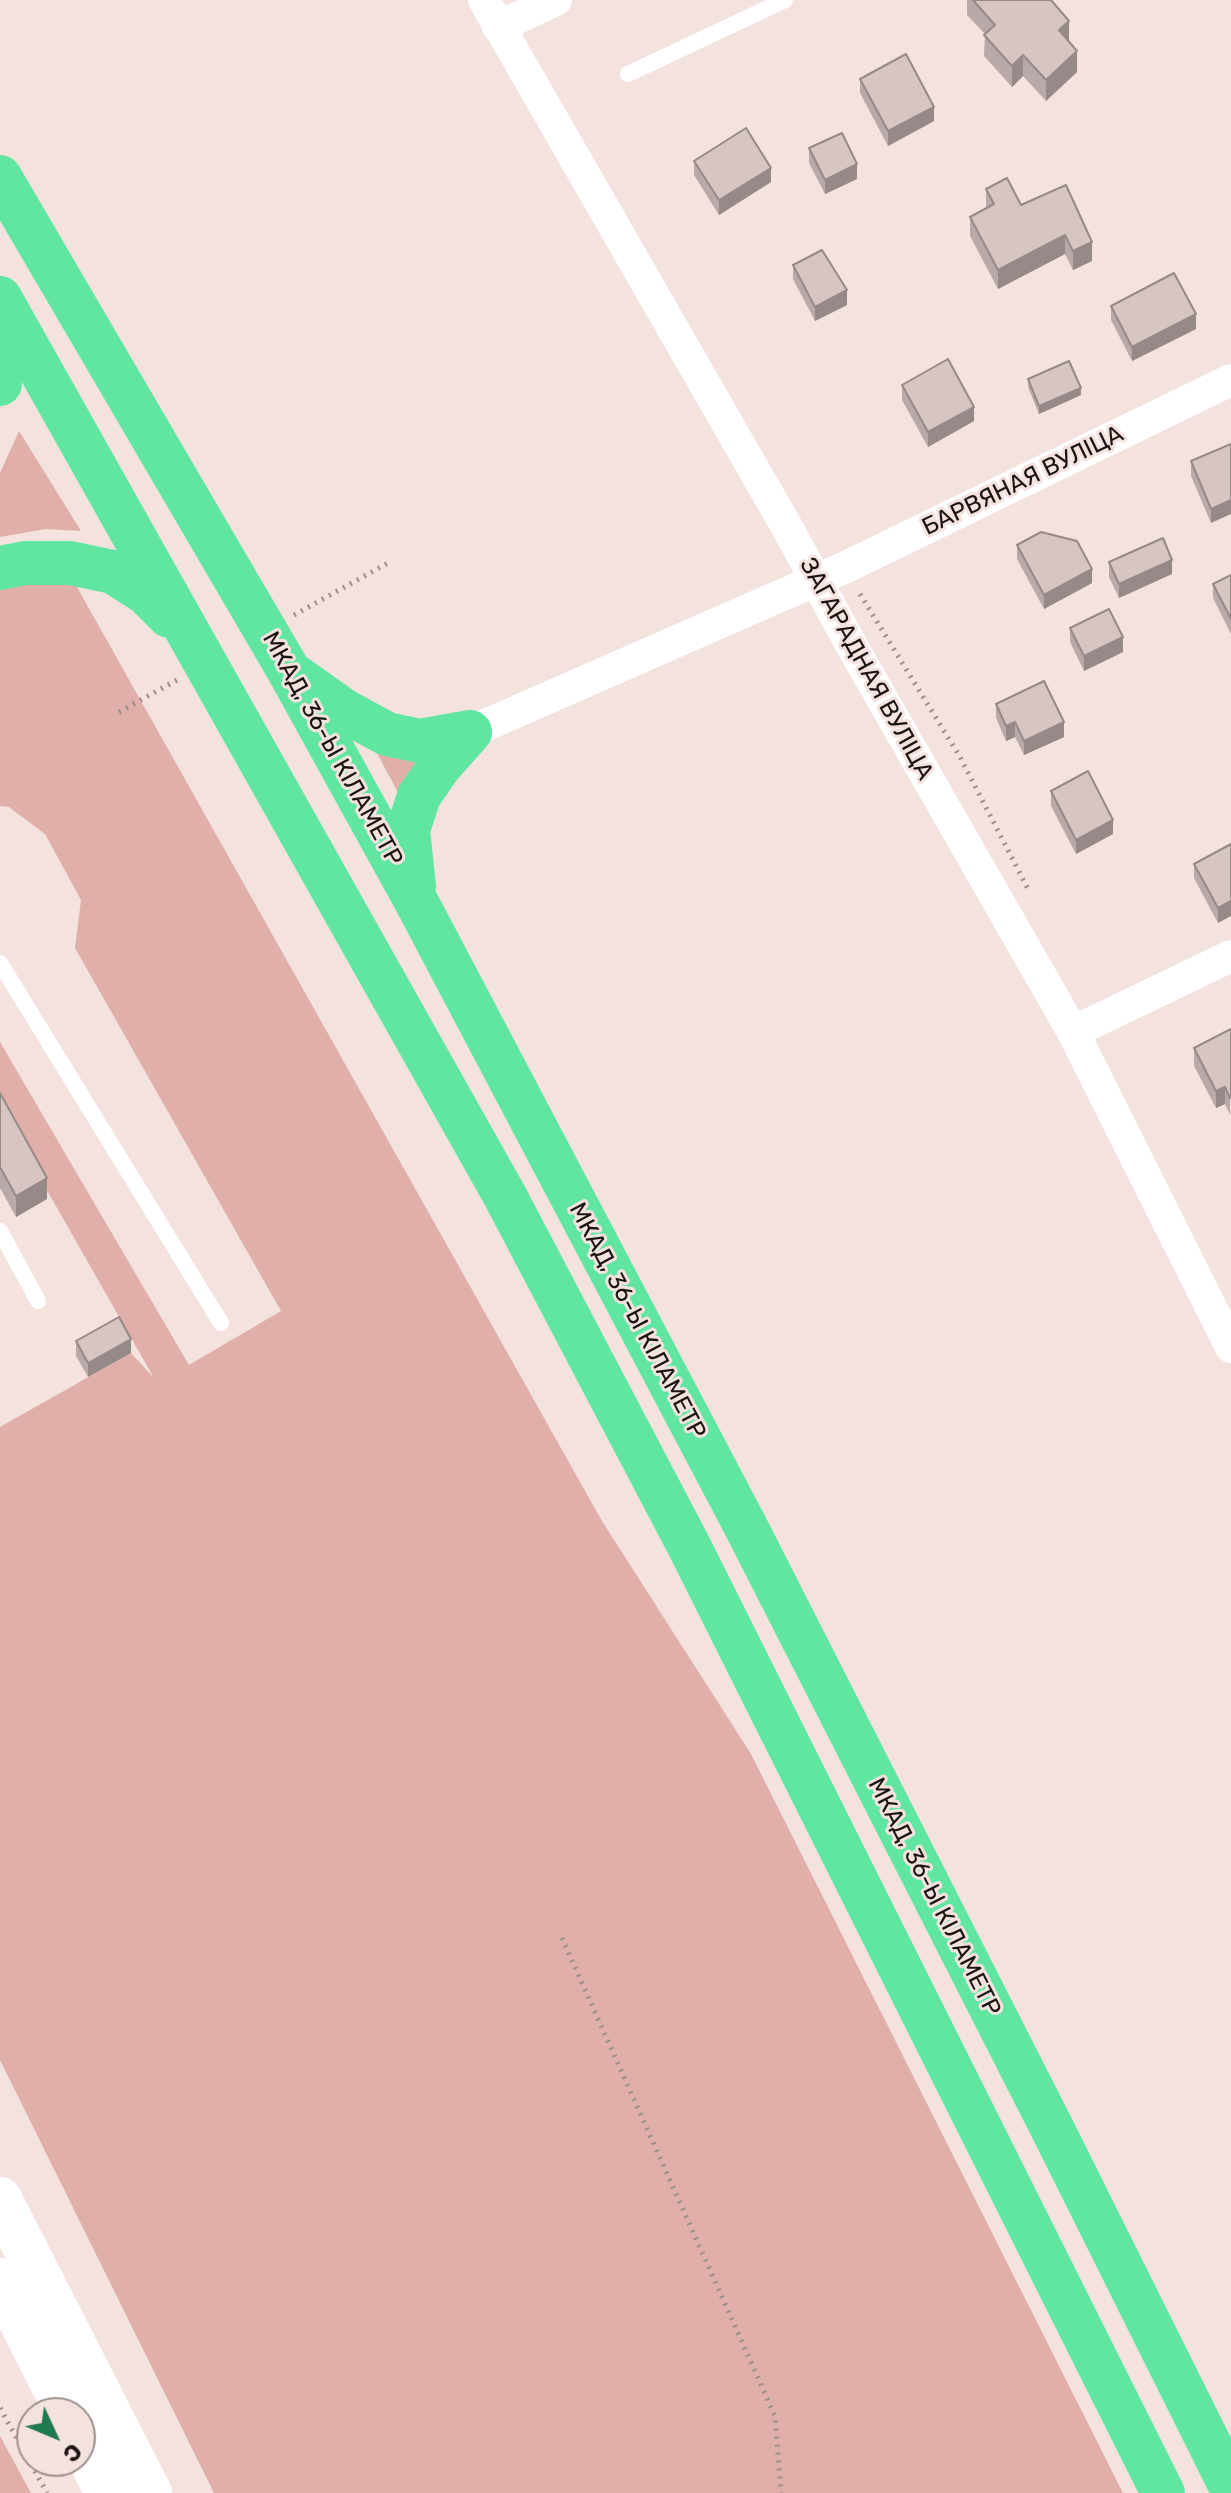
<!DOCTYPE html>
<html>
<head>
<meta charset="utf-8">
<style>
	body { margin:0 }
	#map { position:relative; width:1231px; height:2493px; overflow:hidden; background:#f4e2df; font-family:Rubik,sans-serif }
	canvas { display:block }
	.north { position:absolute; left:16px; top:2397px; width:80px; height:80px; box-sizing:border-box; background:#f4e2df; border:2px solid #9d908d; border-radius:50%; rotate:134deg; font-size:22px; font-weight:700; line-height:32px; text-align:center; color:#1a1413 }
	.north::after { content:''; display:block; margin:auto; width:28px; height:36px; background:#1f794e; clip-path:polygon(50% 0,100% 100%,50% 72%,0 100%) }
</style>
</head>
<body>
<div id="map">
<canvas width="1231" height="2493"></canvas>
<div class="north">С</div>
</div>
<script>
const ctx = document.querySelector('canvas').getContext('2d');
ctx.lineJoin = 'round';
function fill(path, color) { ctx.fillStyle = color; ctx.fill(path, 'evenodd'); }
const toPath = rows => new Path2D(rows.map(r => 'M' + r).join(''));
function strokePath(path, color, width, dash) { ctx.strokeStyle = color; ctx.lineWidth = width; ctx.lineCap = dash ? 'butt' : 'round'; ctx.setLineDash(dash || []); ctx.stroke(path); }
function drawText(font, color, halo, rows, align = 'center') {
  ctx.font = font + ' Rubik,sans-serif'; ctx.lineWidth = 6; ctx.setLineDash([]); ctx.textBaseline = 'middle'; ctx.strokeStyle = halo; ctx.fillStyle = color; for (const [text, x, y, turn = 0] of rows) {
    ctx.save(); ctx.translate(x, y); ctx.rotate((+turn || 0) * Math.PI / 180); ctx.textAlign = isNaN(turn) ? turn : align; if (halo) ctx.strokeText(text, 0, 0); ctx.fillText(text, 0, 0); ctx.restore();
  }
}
const green = toPath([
	[19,431,81,531,46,529,0,537,0,473],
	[0,580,73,580,602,1521,751,1754,1123,2493,214,2493,0,2060,0,1427,131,1353,154,1378,0,1108,0,1042,189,1365,281,1311,75,948,81,900,45,834,9,807,0,806],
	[372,744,430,752,402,800],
	[0,2436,31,2493,0,2493]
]);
const path = toPath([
	[860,594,960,757,1029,891],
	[294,615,388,563],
	[119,712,177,680],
	[562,1938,775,2416,781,2493],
	[0,2408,47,2493]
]);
const lane = toPath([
	[628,74,785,0],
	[0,963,221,1323],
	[0,1231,38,1301]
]);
const street = toPath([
	[484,0,788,529,853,648,1073,1032,1231,1347],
	[498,27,556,0],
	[470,732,846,567,1231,380],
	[1073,1032,1231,956]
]);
const secondary = toPath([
	[0,2199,150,2493],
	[0,2280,67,2413],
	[80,2439,107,2493]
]);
const highway = toPath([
	[0,177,289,671,416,901,746,1527,1052,2128,1231,2487],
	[0,298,505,1196,689,1546,1163,2493],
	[0,366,0,384],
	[0,568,25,563,70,563,113,572,146,593,169,616],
	[298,678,343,710,387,734,420,741,470,732],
	[414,886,408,830,419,796,439,767,470,732]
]);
const wall = toPath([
	[967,0,1051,0,1069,42,1077,72,1046,101,1023,76,1012,87,984,56,985,34,967,15],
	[860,79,934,121,888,146,860,93],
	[809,148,857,179,825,194,809,163],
	[694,161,771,182,719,215,694,175],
	[1066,185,1092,261,1073,270,1065,254,998,289,970,236,970,217,986,208,986,189,1021,205],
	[793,265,847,305,815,321,793,279],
	[1111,306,1196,329,1132,361,1111,320],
	[1028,379,1081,395,1039,414,1028,387],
	[902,385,974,421,928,447,902,400],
	[1231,444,1211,523,1191,476,1191,461],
	[1017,545,1092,583,1044,609,1017,559],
	[1109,562,1172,574,1119,598,1109,577],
	[1231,575,1231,634,1213,598,1213,584],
	[1070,628,1123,652,1084,671,1070,642],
	[996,704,1064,737,1024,755,1015,737,1006,741,996,718],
	[1051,791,1113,834,1076,854,1051,806],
	[1231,844,1218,923,1194,878,1194,864],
	[1231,1029,1230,1115,1225,1104,1216,1108,1194,1066,1194,1048],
	[0,1093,47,1199,16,1217,0,1188],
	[76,1341,131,1353,88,1377,76,1356]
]);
const shadedWall = toPath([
	[1069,21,1069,42,1059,30],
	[1077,51,1077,72,1046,101,1046,80],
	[1023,55,1023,76,1012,87,1012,66],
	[934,107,934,121,888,146,888,131],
	[857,164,857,179,825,194,825,180],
	[771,168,771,182,719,215,719,200],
	[1065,235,1065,254,998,289,998,270],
	[1092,242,1092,261,1073,270,1073,251],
	[847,290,847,305,815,321,815,307],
	[1196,314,1196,329,1132,361,1132,347],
	[1081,388,1081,395,1039,414,1039,406],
	[974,407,974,421,928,447,928,432],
	[1231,500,1231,514,1211,523,1211,509],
	[1172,560,1172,574,1119,598,1119,584],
	[1092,569,1092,583,1044,609,1044,595],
	[1123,637,1123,652,1084,671,1084,656],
	[1015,722,1015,737,1006,741,1006,726],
	[1064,722,1064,737,1024,755,1024,741],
	[1113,820,1113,834,1076,854,1076,840],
	[1231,901,1231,916,1218,923,1218,908],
	[1225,1087,1225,1104,1216,1108,1216,1091],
	[47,1178,47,1199,16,1217,16,1196],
	[131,1339,131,1353,88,1377,88,1363]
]);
const building = toPath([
	[973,0,1051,0,1069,21,1059,30,1077,51,1046,80,1023,55,1012,66,984,35,995,25,973,0],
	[906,54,934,107,888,131,860,79,906,54],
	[746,128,771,168,719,200,694,161,746,128],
	[842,133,857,164,825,180,809,148,842,133],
	[1007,178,1021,205,1066,185,1092,242,1073,251,1065,235,998,270,970,217,994,204,986,189,1007,178],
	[822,250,847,290,815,307,793,265,822,250],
	[1174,273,1196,314,1132,347,1111,306,1174,273],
	[948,359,974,407,928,432,902,385,948,359],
	[1069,361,1081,388,1039,406,1028,379,1069,361],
	[1231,444,1231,500,1211,509,1191,461,1231,444],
	[1041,532,1077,541,1092,569,1044,595,1017,545,1041,532],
	[1163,538,1172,560,1119,584,1109,562,1163,538],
	[1231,575,1231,619,1213,584,1231,575],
	[1109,609,1123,637,1084,656,1070,628,1109,609],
	[1044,681,1064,722,1024,741,1015,722,1006,726,996,704,1044,681],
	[1088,771,1113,820,1076,840,1051,791,1088,771],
	[1231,844,1231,901,1218,908,1194,864,1231,844],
	[1231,1029,1231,1097,1230,1098,1225,1087,1216,1091,1194,1048,1231,1029],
	[0,1093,47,1178,16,1196,0,1167,0,1093],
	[119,1317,131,1339,88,1363,76,1341,119,1317]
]);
const streetNames = [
	["БАРВЯНАЯ ВУЛІЦА",1023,481,-26],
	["ЗАГАРАДНАЯ ВУЛІЦА",866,669,61],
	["МКАД, 36-Ы КІЛАМЕТР",332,749,61],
	["МКАД, 36-Ы КІЛАМЕТР",637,1321,62],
	["МКАД, 36-Ы КІЛАМЕТР",934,1897,63]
];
fill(green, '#e0afaa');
strokePath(path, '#9b8e8b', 5, [2, 6]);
strokePath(lane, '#fff', 16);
strokePath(street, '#fff', 32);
strokePath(secondary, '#fff', 44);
strokePath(highway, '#61e6a1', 44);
fill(wall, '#b9a9a8');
fill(shadedWall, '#968a88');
fill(building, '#d7c5c3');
strokePath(building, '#968a88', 2);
drawText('24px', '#1a1413', '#f4e2df', streetNames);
</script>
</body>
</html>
